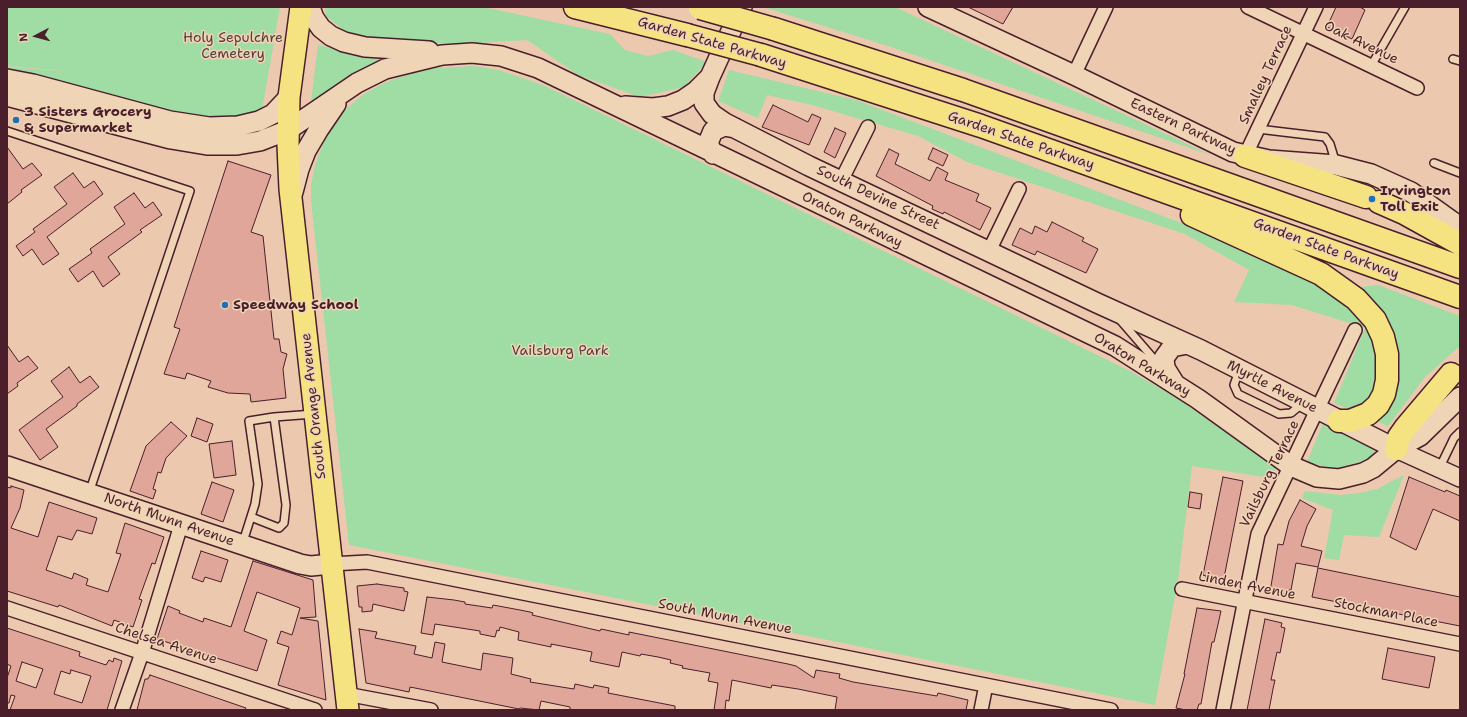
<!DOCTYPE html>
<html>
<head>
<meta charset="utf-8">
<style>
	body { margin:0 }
	#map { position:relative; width:1467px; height:717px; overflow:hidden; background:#ecc8af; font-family:"Shantell Sans",sans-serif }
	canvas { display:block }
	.frame { position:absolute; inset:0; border:8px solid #4a1f2b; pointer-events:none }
	.north { position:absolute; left:16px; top:16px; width:40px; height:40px; -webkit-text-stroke:3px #efd4b6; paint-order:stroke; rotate:264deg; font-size:11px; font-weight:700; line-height:16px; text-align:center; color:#4a1f2b }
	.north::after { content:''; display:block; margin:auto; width:14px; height:18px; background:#4a1f2b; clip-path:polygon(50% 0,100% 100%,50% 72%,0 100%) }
</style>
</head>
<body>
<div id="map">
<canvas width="1467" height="717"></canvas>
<div class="frame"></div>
<div class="north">N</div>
</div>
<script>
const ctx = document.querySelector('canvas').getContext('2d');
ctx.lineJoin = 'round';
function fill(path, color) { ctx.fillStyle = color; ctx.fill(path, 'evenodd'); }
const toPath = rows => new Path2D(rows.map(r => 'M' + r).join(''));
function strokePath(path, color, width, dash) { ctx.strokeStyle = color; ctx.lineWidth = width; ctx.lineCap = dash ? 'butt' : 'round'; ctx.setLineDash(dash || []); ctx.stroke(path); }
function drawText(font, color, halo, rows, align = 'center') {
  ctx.font = font + ' "Shantell Sans",sans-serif'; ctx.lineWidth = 3; ctx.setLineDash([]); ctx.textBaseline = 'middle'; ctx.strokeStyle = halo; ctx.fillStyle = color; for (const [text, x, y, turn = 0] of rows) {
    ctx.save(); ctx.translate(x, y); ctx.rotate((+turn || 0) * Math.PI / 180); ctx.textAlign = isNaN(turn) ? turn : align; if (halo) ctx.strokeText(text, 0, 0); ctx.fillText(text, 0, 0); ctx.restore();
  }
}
const green = toPath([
	[7,7,280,7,262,110,240,120,201,122,7,71,7,67,77,72,7,66],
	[325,7,483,7,610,34,625,50,648,56,673,50,707,62,684,87,640,97,578,75,527,40,462,44,355,39,326,16],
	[763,7,895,7,1211,155,888,46],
	[318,45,380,59,311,102],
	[474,66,499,70,543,85,1130,371,1180,400,1276,468,1271,478,1192,466,1178,580,1155,705,349,545,311,201,311,185,315,165,323,144,334,125,347,108,364,94,384,83,409,74,435,68],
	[729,70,856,100,1279,260,1333,290,1378,285,1460,316,1460,346,1425,377,1388,426,1334,403,1365,328,1292,305,1234,302,1249,270,1185,234,967,162,918,136,812,105,767,95,758,118,718,101],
	[1323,423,1375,448,1373,458,1334,469,1307,462],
	[1404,475,1379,537,1344,535,1339,560,1324,558,1333,510,1302,498,1305,491,1341,495,1359,493,1377,489]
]);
const building = toPath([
	[968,7,1013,7,1003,24,968,7],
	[1336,7,1360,7,1365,10,1352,39,1327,27,1336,7],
	[773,105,808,122,812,114,821,118,809,145,762,127,773,105],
	[835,128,846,133,835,158,824,152,835,128],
	[7,147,23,169,32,163,42,175,21,190,22,192,7,204,7,147],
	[933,148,948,155,943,166,928,159,933,148],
	[889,149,899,154,895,164,930,181,937,167,948,173,945,180,979,194,976,201,991,208,980,230,944,212,943,214,932,209,933,206,876,176,889,149],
	[228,161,271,175,251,232,263,236,274,339,279,339,281,352,287,354,283,369,286,398,251,402,250,394,228,393,208,387,211,381,187,373,185,379,164,374,180,329,174,327,228,161],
	[73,173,84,188,94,181,103,194,47,237,59,254,43,265,32,249,23,256,16,246,35,232,33,229,67,204,54,187,73,173],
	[134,193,145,208,153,202,162,215,140,230,142,232,108,257,120,274,103,287,93,271,78,282,69,269,92,253,90,249,125,224,114,207,134,193],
	[1052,222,1084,238,1082,241,1098,249,1086,273,1037,251,1035,255,1012,245,1020,228,1032,234,1035,226,1047,232,1052,222],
	[7,345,19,362,28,356,38,368,17,383,18,386,7,394,7,345],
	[69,367,80,383,90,376,99,387,77,404,77,406,46,429,58,447,40,460,19,430,63,397,51,381,69,367],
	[197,418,213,424,207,442,191,436,197,418],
	[171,422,187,436,166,458,161,473,158,472,153,489,156,490,153,499,130,491,146,446,171,422],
	[232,441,236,475,214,478,209,444,232,441],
	[1223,477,1243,481,1223,583,1206,580,1206,576,1203,575,1223,477],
	[1409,477,1445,492,1446,490,1460,496,1460,521,1433,509,1416,550,1390,537,1409,477],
	[212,482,234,490,223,522,201,514,212,482],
	[11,486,24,490,20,508,11,528,38,537,49,502,97,518,92,534,77,530,72,540,58,536,46,570,72,579,74,573,88,579,86,585,108,592,121,554,116,553,125,523,164,537,155,564,152,563,139,599,142,600,133,627,114,620,112,626,59,605,58,607,7,591,7,487,11,488,11,486],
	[1190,492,1202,494,1200,509,1188,507,1190,492],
	[1300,500,1316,509,1307,526,1301,546,1322,551,1318,567,1296,563,1291,590,1289,590,1288,595,1270,592,1278,544,1283,545,1289,521,1300,500],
	[201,551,228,560,221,582,205,577,203,582,192,578,201,551],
	[253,561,313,580,316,617,300,618,318,621,326,700,278,685,289,647,277,643,281,631,292,635,300,608,257,592,244,631,267,640,257,671,157,639,168,606,180,611,179,613,203,622,204,618,231,627,253,561],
	[1318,568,1460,597,1460,626,1312,597,1318,568],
	[377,584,404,588,404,591,408,592,404,611,373,604,372,611,362,612,362,607,359,607,357,586,377,584],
	[427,597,454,600,465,602,465,604,492,608,493,605,520,610,530,612,533,613,532,615,600,631,601,629,629,635,629,632,788,664,796,666,814,678,816,670,840,674,839,678,853,682,937,696,938,693,968,700,966,710,835,710,837,697,798,689,772,685,771,688,732,680,729,701,726,700,725,710,714,710,718,683,708,681,710,673,682,668,683,666,670,663,671,660,658,657,641,654,640,656,622,652,619,667,590,661,592,652,551,644,551,647,518,640,519,632,500,627,499,631,497,630,495,637,480,634,480,631,435,624,433,635,421,633,427,597],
	[1197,608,1221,611,1214,642,1212,642,1201,704,1199,704,1197,710,1186,710,1176,708,1185,674,1184,674,1197,608],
	[1265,619,1282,623,1281,627,1285,628,1280,653,1277,652,1271,680,1275,680,1273,689,1269,710,1247,710,1265,619],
	[7,628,80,652,79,656,106,665,109,660,113,662,114,658,122,661,107,710,10,710,15,696,11,695,9,703,7,703,7,678,11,666,7,664,7,628],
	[22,662,43,669,36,688,16,681,22,662],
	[71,670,91,676,82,703,54,694,61,671,70,674,71,670],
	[359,629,377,632,375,638,416,646,414,654,432,658,435,642,445,644,442,662,481,670,483,653,513,658,511,674,531,679,530,682,574,689,575,684,593,688,594,685,609,688,608,693,675,706,675,710,570,710,570,707,541,701,539,710,520,708,519,709,410,687,409,692,366,683,359,629],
	[1388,648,1435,657,1429,688,1382,679,1388,648],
	[150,675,246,708,245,710,137,710,145,679,148,679,150,675]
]);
const service = toPath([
	[1453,59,1460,61],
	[1371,66,1405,7],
	[1258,129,1325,137,1330,144,1336,164],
	[7,131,190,191,89,493],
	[1434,163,1460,173],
	[1121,321,1160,366],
	[1239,371,1234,385,1238,394,1279,414,1291,413,1303,403],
	[1439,469,1454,438,1460,432],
	[251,517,279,528,284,523,286,505,274,417],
	[242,545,255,504,258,484,249,421,274,417,314,414]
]);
const minor = toPath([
	[1248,7,1417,88],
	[1074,75,1106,7],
	[1245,156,1316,7],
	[841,181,868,127],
	[989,251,1019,189],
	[331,564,367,562,1111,710],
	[1182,589,1460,644],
	[7,608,315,710],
	[346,694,431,710],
	[122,710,142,653,181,525],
	[981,710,986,685],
	[1223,710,1258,534,1355,330]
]);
const tertiary = toPath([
	[1396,449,1460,478]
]);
const secondary = toPath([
	[310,7,314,18,321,28,331,36,344,42,365,47,429,51],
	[928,7,1074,75,1233,152,1269,160,1336,165,1371,174,1411,192,1460,227],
	[710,77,704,93,704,103,712,114,725,123,809,166,1097,303,1201,350,1396,449],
	[7,79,33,84,170,121,209,127,238,126,259,121,273,114,289,97],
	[7,96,171,139,207,145,237,145,260,141,288,130,357,83,385,69,442,55,472,53,501,56,538,68,1115,346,1198,399,1291,466,1317,477,1339,479,1363,473,1373,468,1396,449,1420,436,1460,397],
	[625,106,653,108,668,106,683,100,696,91,710,77,742,7],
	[713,154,708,143,713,131,724,126,735,128],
	[293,192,299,169,306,151,319,129,336,104],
	[1175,384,1165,368,1164,358,1172,347,1187,344],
	[7,466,300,564,311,566,331,564]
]);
const primary = toPath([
	[301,7,289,97,288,145,290,189,348,710]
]);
const motorway = toPath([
	[575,7,687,35],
	[774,29,963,90,1460,267],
	[761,55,981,126,1460,297],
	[1245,156,1366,197],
	[1379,202,1404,213,1460,244],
	[1192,215,1321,274,1356,299,1375,320,1383,337,1387,354,1387,380,1384,394,1378,405,1368,414,1350,421,1339,421],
	[1396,449,1399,437,1406,427,1451,374]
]);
const motorwayBridge = toPath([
	[700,8,774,29],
	[687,35,761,55]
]);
const markers = [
	[16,120,4,"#1f6fb2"],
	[1372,199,4,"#1f6fb2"],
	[225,305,4,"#1f6fb2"]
];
const parkNames = [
	["Holy Sepulchre",233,38],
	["Cemetery",233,54],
	["Vailsburg Park",560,351]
];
const streetNames = [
	["Garden State Parkway",712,43,16],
	["Oak Avenue",1361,43,26],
	["Smalley Terrace",1266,75,-65],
	["Eastern Parkway",1183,127,25],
	["Garden State Parkway",1021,141,19],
	["South Devine Street",878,198,25],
	["Oraton Parkway",852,220,26],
	["Garden State Parkway",1326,249,20],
	["Oraton Parkway",1142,365,31],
	["Myrtle Avenue",1272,387,27],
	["South Orange Avenue",314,406,-96],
	["Vailsburg Terrace",1270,474,-64],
	["North Munn Avenue",169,520,19],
	["Linden Avenue",1247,586,11],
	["Stockman Place",1386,613,11],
	["South Munn Avenue",725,617,11],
	["Chelsea Avenue",166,644,18]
];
const poiNames = [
	["3 Sisters Grocery",24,112],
	["& Supermarket",24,128],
	["Irvington",1380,191],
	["Toll Exit",1380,207],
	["Speedway School",233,305]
];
fill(green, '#9fdda5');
fill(building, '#dfa699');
strokePath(building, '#4a1f2b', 1);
strokePath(service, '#4a1f2b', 10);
strokePath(minor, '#4a1f2b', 16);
strokePath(tertiary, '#4a1f2b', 20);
strokePath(secondary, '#4a1f2b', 22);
strokePath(primary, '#4a1f2b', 24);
strokePath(motorway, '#4a1f2b', 25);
strokePath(service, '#efd4b6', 7);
strokePath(minor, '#efd4b6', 13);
strokePath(tertiary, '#efd4b6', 17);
strokePath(secondary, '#efd4b6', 19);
strokePath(primary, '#f5e382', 21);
strokePath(motorway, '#f5e382', 22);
strokePath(motorwayBridge, '#4a1f2b', 25, []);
strokePath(motorwayBridge, '#f5e382', 22);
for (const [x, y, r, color] of markers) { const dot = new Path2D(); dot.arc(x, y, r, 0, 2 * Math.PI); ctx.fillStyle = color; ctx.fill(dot); strokePath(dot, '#efd4b6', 1.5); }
drawText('14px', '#573c3d', '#efd4b6', parkNames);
drawText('14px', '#4a1f2b', '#efd4b6', streetNames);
drawText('bold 14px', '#4a1f2b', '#efd4b6', poiNames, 'left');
</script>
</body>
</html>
